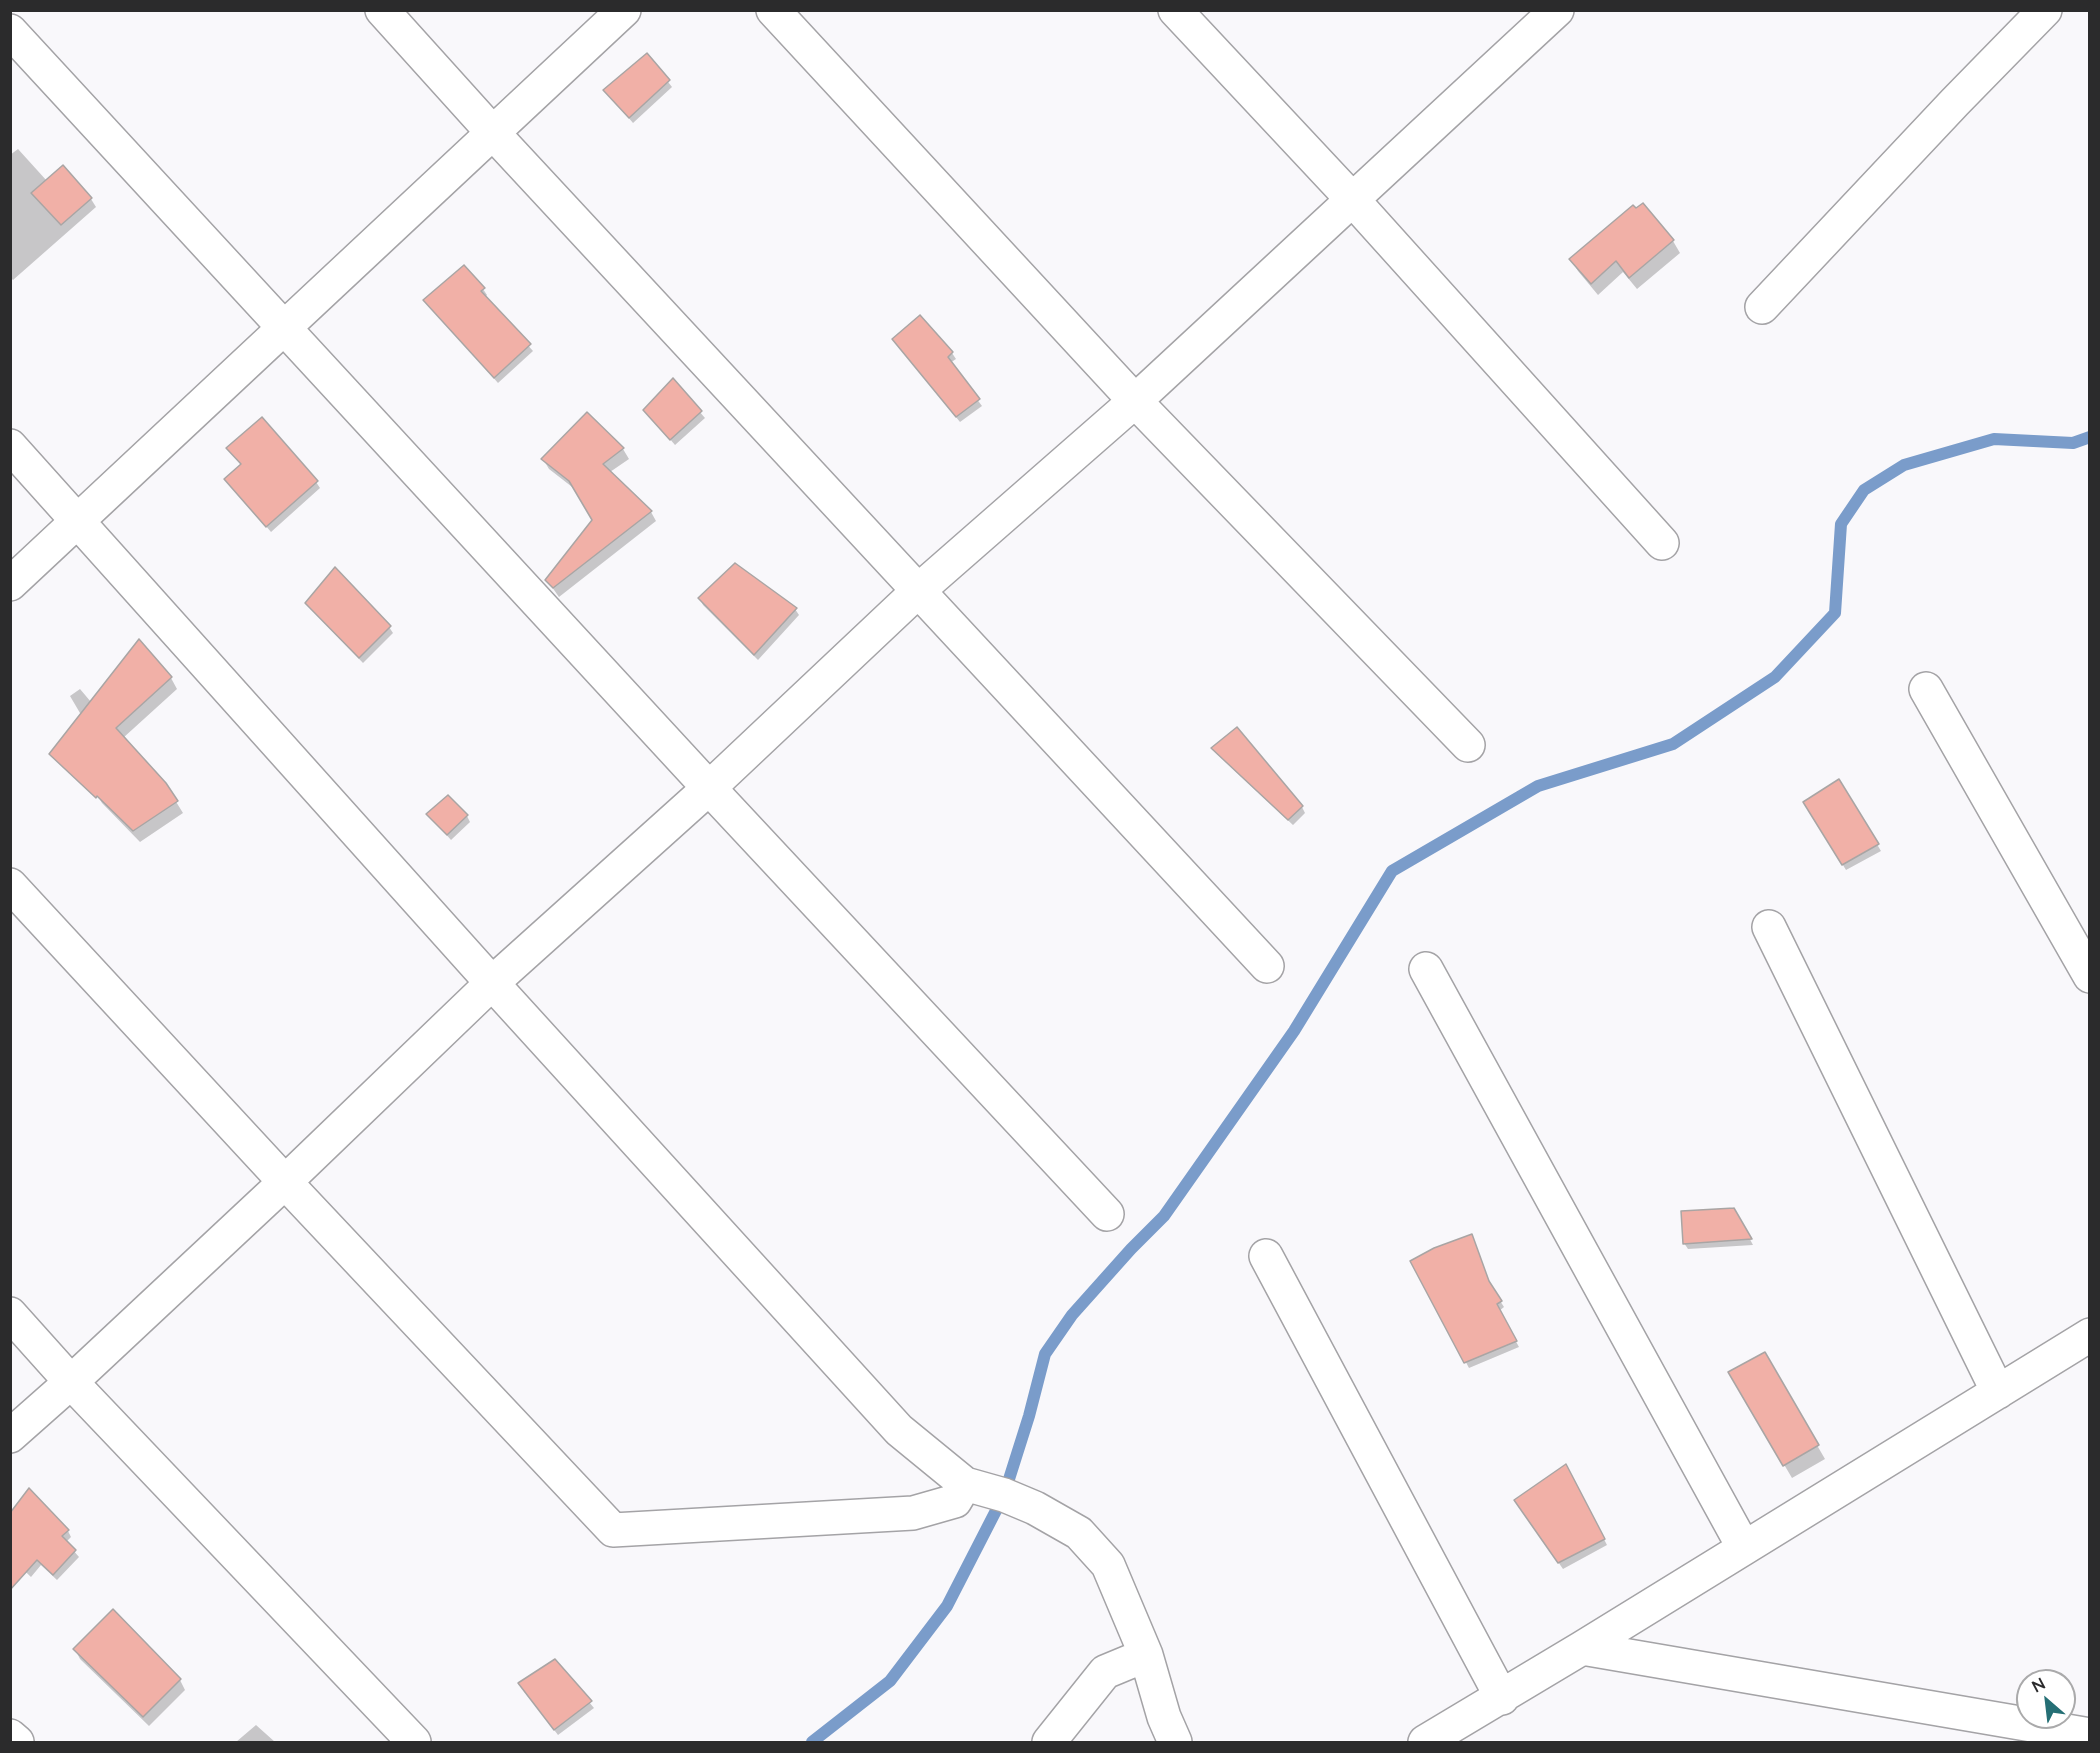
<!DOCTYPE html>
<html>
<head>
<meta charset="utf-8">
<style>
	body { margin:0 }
	#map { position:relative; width:2100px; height:1753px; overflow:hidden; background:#f9f8fb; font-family:Lato,sans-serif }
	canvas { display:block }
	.frame { position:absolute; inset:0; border:12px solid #2b2b2c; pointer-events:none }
	.north { position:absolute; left:2016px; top:1669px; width:60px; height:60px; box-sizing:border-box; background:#fff; border:2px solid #aaaaab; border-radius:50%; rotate:332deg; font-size:16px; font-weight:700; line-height:24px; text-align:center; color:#2b2b2c }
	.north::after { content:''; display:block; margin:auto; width:21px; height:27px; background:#256f75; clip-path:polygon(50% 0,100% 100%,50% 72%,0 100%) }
</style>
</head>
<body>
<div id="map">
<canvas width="2100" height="1753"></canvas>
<div class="frame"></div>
<div class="north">N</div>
</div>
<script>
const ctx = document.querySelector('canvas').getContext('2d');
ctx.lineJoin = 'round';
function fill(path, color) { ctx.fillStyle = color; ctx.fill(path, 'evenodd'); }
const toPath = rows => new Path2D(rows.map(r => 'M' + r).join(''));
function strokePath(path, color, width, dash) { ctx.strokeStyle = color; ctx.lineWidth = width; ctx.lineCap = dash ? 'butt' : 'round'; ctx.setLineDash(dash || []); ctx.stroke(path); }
const shadow = toPath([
	[647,55,672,87,633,123,605,90],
	[18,149,47,181,91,199,96,207,13,280,10,277,10,155],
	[1642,205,1673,241,1680,253,1637,289,1623,272,1598,295,1578,271,1571,259],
	[483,289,487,295,485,297,533,351,498,383,425,300],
	[920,317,952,353,956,359,950,363,982,406,960,422,897,345],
	[673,381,705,418,675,445,645,410],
	[587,414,623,449,629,459,610,472,651,512,656,521,559,597,547,580,594,520,576,490,549,469,543,459],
	[232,454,316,482,320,488,271,532,226,479,242,466],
	[700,599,795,609,799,615,758,660,703,605],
	[307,603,389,627,393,633,363,663,311,609],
	[139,642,171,678,177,689,123,738,165,784,183,813,140,842,102,803,96,793,117,776,70,696,80,689,91,702],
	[1213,748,1302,807,1305,813,1293,825,1217,754],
	[1839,781,1881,851,1846,870,1805,803],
	[428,814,467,816,470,822,451,840],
	[1734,1209,1753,1245,1688,1249,1684,1243],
	[1471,1235,1491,1287,1504,1307,1499,1311,1519,1347,1469,1368,1412,1261],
	[1764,1354,1825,1459,1792,1478,1730,1373],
	[1566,1466,1607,1545,1563,1569,1519,1506],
	[68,1531,71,1537,66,1542,79,1557,57,1580,41,1565,31,1577,10,1557],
	[75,1649,180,1680,185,1690,149,1726,80,1659],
	[555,1661,594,1708,558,1735,523,1689],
	[256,1725,275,1742,236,1742]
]);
const stream = toPath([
	[812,1742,890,1681,947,1606,1004,1495,1029,1416,1045,1354,1072,1315,1131,1249,1164,1216,1294,1031,1392,871,1538,786,1673,744,1775,677,1835,613,1841,524,1864,490,1904,465,1994,439,2073,443,2090,437]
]);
const building = toPath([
	[647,53,670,80,629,118,603,90,647,53],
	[63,165,92,198,61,225,31,193,63,165],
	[1643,203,1674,240,1629,278,1616,261,1591,284,1569,259,1633,205,1636,208,1643,203],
	[464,265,485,288,481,291,531,344,494,378,423,300,464,265],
	[920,315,953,352,948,357,980,399,956,417,892,339,920,315],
	[673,378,702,411,670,440,643,410,673,378],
	[587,412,624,448,603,464,652,511,553,588,545,580,592,520,569,481,541,459,587,412],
	[262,417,318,481,266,527,224,479,241,464,226,448,262,417],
	[735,563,797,608,754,655,698,598,735,563],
	[335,567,391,626,359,658,305,603,335,567],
	[139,639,172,677,116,728,166,783,178,801,133,831,97,796,96,798,49,754,139,639],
	[1237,727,1303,806,1288,820,1211,748,1237,727],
	[1839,779,1879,844,1842,865,1803,802,1839,779],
	[448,795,468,815,447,835,426,814,448,795],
	[1734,1208,1752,1239,1683,1244,1681,1211,1734,1208],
	[1472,1234,1489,1281,1502,1301,1497,1304,1517,1341,1464,1363,1410,1261,1434,1248,1472,1234],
	[1765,1352,1819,1445,1783,1466,1728,1372,1765,1352],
	[1566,1464,1605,1539,1558,1563,1514,1500,1566,1464],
	[29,1488,69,1530,62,1536,76,1550,53,1575,37,1560,10,1590,10,1513,29,1488],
	[113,1609,181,1679,143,1717,73,1649,113,1609],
	[555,1659,592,1701,554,1730,518,1683,555,1659]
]);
const street = toPath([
	[382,10,493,133,1267,966],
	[773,10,1135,401,1468,745],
	[1175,10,1352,199,1662,543],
	[10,31,709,788,1107,1214],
	[1762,307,1955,102,2045,10],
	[10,446,492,983,899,1430,965,1484,1004,1495,1035,1508,1079,1533,1108,1565,1146,1655,1164,1717,1175,1742],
	[10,584,624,10],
	[1926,689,2090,976],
	[10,885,285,1182,613,1530,913,1513,955,1501,965,1484],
	[1769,927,1998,1392],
	[1426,969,1744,1548],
	[1266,1256,1502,1698],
	[10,1314,71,1382,414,1742],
	[10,1436,71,1382,285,1182,492,983,709,788,919,590,1135,401,1557,10],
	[1582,1648,2090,1735],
	[10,1736,17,1742],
	[1049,1742,1105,1672,1146,1655],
	[1425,1742,1582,1648,2090,1335]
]);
fill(shadow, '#0003');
strokePath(stream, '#7a9cca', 12);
fill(building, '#f1b0a7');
strokePath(building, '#a9a5a4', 1.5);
strokePath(street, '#a4a3a6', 36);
strokePath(street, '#fff', 33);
</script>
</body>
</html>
